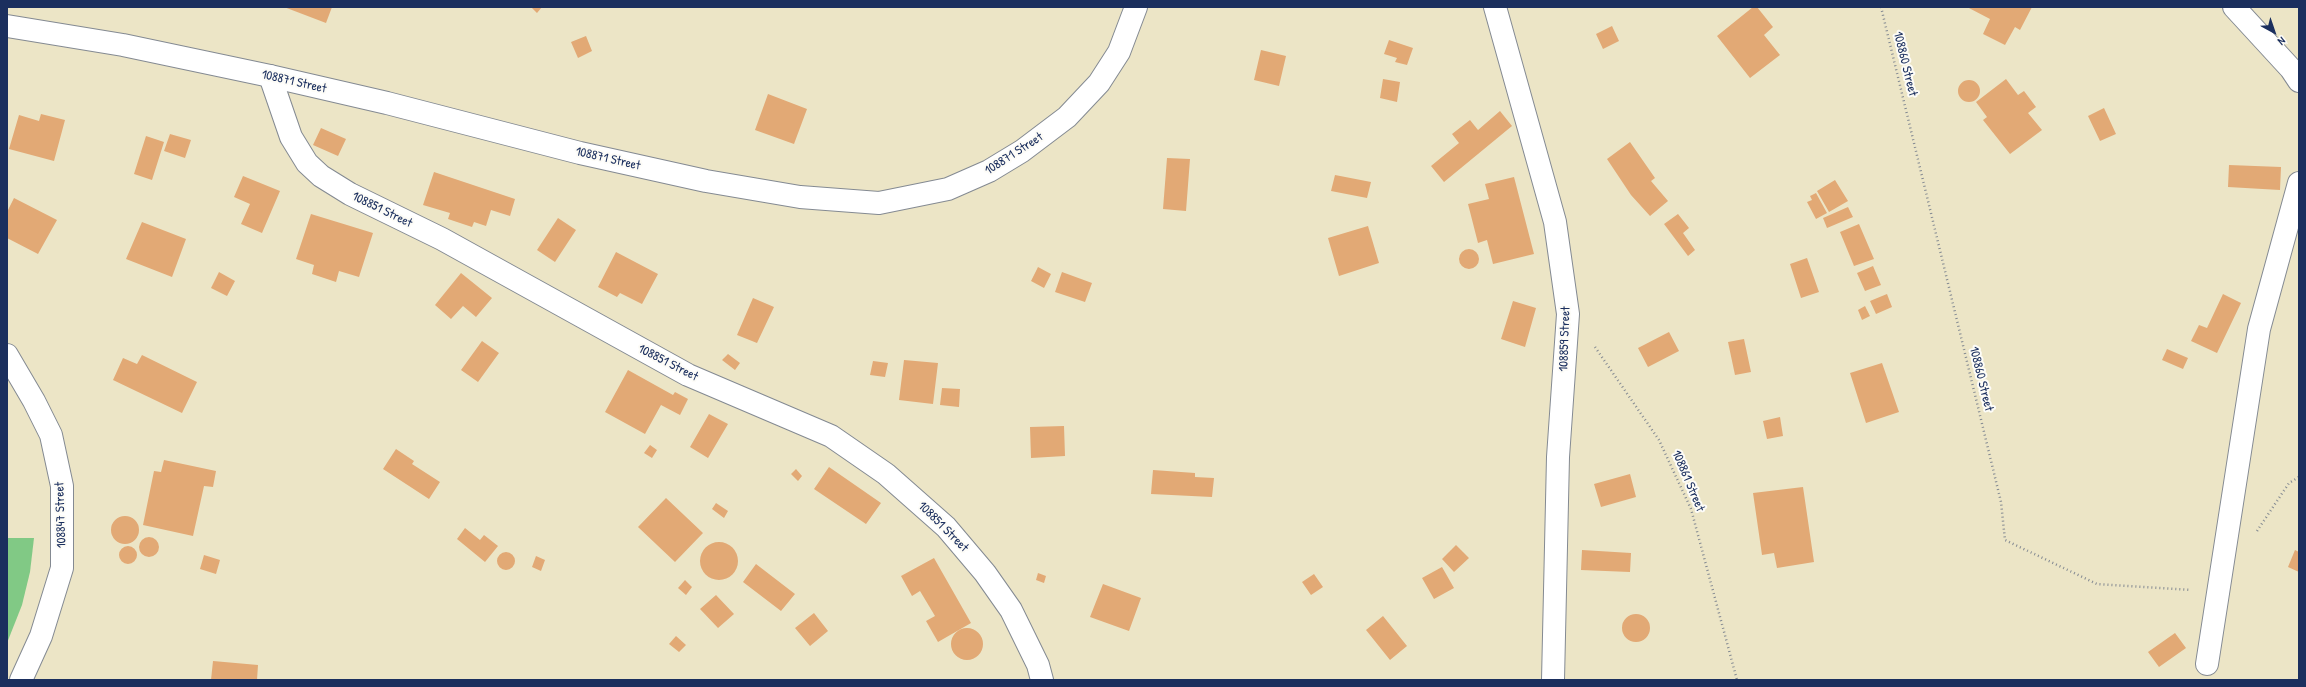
<!DOCTYPE html>
<html>
<head>
<meta charset="utf-8">
<style>
	body { margin:0 }
	#map { position:relative; width:2306px; height:687px; overflow:hidden; background:#ece5c6; font-family:"Patrick Hand",sans-serif }
	canvas { display:block }
	.frame { position:absolute; inset:0; border:8px solid #1b2f5e; pointer-events:none }
	.north { position:absolute; left:2254px; top:12px; width:40px; height:40px; -webkit-text-stroke:3px #fdfcf7; paint-order:stroke; rotate:140deg; font-size:11px; font-weight:700; line-height:16px; text-align:center; color:#1b2f5e }
	.north::after { content:''; display:block; margin:auto; width:14px; height:18px; background:#1b2f5e; clip-path:polygon(50% 0,100% 100%,50% 72%,0 100%) }
</style>
</head>
<body>
<div id="map">
<canvas width="2306" height="687"></canvas>
<div class="frame"></div>
<div class="north">N</div>
</div>
<script>
const ctx = document.querySelector('canvas').getContext('2d');
ctx.lineJoin = 'round';
function fill(path, color) { ctx.fillStyle = color; ctx.fill(path, 'evenodd'); }
const toPath = rows => new Path2D(rows.map(r => 'M' + r).join(''));
function strokePath(path, color, width, dash) { ctx.strokeStyle = color; ctx.lineWidth = width; ctx.lineCap = dash ? 'butt' : 'round'; ctx.setLineDash(dash || []); ctx.stroke(path); }
function drawText(font, color, halo, rows, align = 'center') {
  ctx.font = font + ' "Patrick Hand",sans-serif'; ctx.lineWidth = 4; ctx.setLineDash([]); ctx.textBaseline = 'middle'; ctx.strokeStyle = halo; ctx.fillStyle = color; for (const [text, x, y, turn = 0] of rows) {
    ctx.save(); ctx.translate(x, y); ctx.rotate((+turn || 0) * Math.PI / 180); ctx.textAlign = isNaN(turn) ? turn : align; if (halo) ctx.strokeText(text, 0, 0); ctx.fillText(text, 0, 0); ctx.restore();
  }
}
const green = toPath([
	[7,538,34,538,30,572,22,605,7,643]
]);
const building = toPath([
	[284,7,332,7,326,23],
	[531,7,542,7,537,13],
	[1753,7,1757,7,1773,27,1764,35,1780,55,1750,78,1717,36],
	[1967,7,2032,7,2020,30,2015,27,2005,45,1983,34,1990,19],
	[1612,26,1619,41,1603,49,1596,34],
	[586,36,592,51,578,58,571,42],
	[1389,40,1413,48,1407,65,1395,62,1397,58,1384,54],
	[1261,50,1286,56,1279,86,1254,80],
	[1383,79,1400,82,1397,102,1380,98],
	[2006,79,2018,95,2024,91,2036,107,2028,113,2042,130,2010,154,1983,120,1987,117,1976,102],
	'1958 91a11 11 0 1 1 22 0a11 11 0 1 1-22 0Z',
	[768,94,807,109,794,144,755,130],
	[2104,108,2116,134,2100,141,2088,116],
	[1500,111,1512,126,1444,182,1431,166,1459,143,1452,134,1470,120,1478,130],
	[41,114,65,120,54,161,9,149,19,115,39,121],
	[321,128,346,139,338,156,313,145],
	[170,134,191,140,185,158,164,151],
	[146,136,164,142,152,180,134,174],
	[1630,142,1655,178,1651,181,1668,201,1650,216,1631,195,1607,159],
	[1167,158,1190,159,1186,211,1163,209],
	[2229,165,2281,167,2280,190,2228,187],
	[434,172,515,199,510,216,491,210,486,226,474,222,472,227,448,219,450,213,423,205],
	[1335,175,1371,182,1367,198,1331,191],
	[243,176,280,191,262,233,241,224,250,204,234,197],
	[1514,177,1534,254,1493,264,1487,240,1478,243,1468,204,1489,199,1485,184],
	[1835,180,1848,201,1829,212,1817,191],
	[1816,193,1827,213,1816,219,1807,202,1812,200,1810,196],
	[14,198,57,220,38,254,7,238,7,212],
	[1848,207,1853,217,1827,228,1823,218],
	[311,214,373,233,359,277,339,271,336,282,312,274,314,265,296,259],
	[1678,214,1689,228,1683,233,1695,250,1688,256,1664,224],
	[558,218,576,230,555,262,537,250],
	[142,222,186,239,172,277,126,259],
	[1859,224,1874,259,1854,266,1840,232],
	[1368,226,1379,263,1339,276,1328,238],
	'1459 259a10 10 0 1 1 20 0a10 10 0 1 1-20 0Z',
	[616,252,658,274,642,304,620,293,617,297,598,287],
	[1807,258,1819,292,1801,298,1790,264],
	[1873,266,1881,285,1865,291,1857,273],
	[1038,267,1051,274,1044,288,1031,281],
	[219,272,235,281,227,296,211,288],
	[1062,272,1092,283,1085,302,1055,292],
	[461,273,492,298,476,317,463,306,451,319,435,305],
	[1887,294,1892,307,1876,314,1870,301],
	[2223,294,2241,303,2217,353,2191,341,2199,325,2207,328],
	[753,298,774,307,757,343,737,335],
	[1513,301,1536,308,1525,347,1501,339],
	[1865,306,1870,316,1862,320,1858,310],
	[1669,332,1679,351,1648,367,1638,348],
	[1744,339,1751,372,1735,375,1728,342],
	[482,341,499,353,478,382,461,370],
	[2167,349,2188,358,2183,369,2162,360],
	[728,354,740,363,735,370,722,360],
	[142,355,197,382,182,413,113,380,123,358,137,364],
	[904,360,938,363,933,404,899,400],
	[873,361,888,363,885,377,870,375],
	[1882,363,1899,412,1866,423,1850,373],
	[628,370,673,395,675,392,688,399,680,415,661,405,645,434,605,412],
	[942,388,960,389,959,407,940,405],
	[709,414,728,424,708,458,690,447],
	[1780,417,1783,436,1767,439,1763,421],
	[1064,426,1065,456,1031,458,1030,427],
	[650,445,657,450,652,458,644,453],
	[396,449,414,461,412,464,440,482,429,499,383,469],
	[164,460,216,471,213,487,204,486,193,536,143,525,154,471,161,472],
	[829,467,881,503,866,524,814,489],
	[796,469,802,476,798,481,791,474],
	[1153,470,1195,473,1195,477,1214,478,1212,497,1151,494],
	[1630,474,1636,497,1601,507,1594,484],
	[1803,487,1814,562,1777,568,1774,553,1762,555,1753,493],
	[666,498,703,533,675,562,638,527],
	[716,503,728,511,724,518,712,509],
	'111 530a14 14 0 1 1 28 0a14 14 0 1 1-28 0Z',
	[465,528,480,540,484,535,498,546,485,562,457,539],
	'139 547a10 10 0 1 1 20 0a10 10 0 1 1-20 0Z',
	'700 561a19 19 0 1 1 38 0a19 19 0 1 1-38 0Z',
	[1456,545,1469,558,1454,572,1442,559],
	'119 555a9 9 0 1 1 18 0a9 9 0 1 1-18 0Z',
	[1582,550,1631,553,1630,572,1581,570],
	[2295,550,2299,552,2299,572,2288,567],
	'497 561a9 9 0 1 1 18 0a9 9 0 1 1-18 0Z',
	[204,555,220,560,216,574,200,569],
	[536,556,545,560,541,571,532,567],
	[934,558,971,623,938,642,926,621,935,616,920,591,912,596,901,576],
	[756,564,795,594,781,611,743,582],
	[1442,567,1454,588,1434,599,1422,578],
	[1038,573,1046,576,1044,583,1036,580],
	[1314,574,1323,587,1311,595,1302,582],
	[685,580,692,587,686,595,678,588],
	[1103,584,1141,598,1129,631,1090,617],
	[716,595,734,614,718,628,700,609],
	[814,613,828,631,810,646,795,628],
	'1622 628a14 14 0 1 1 28 0a14 14 0 1 1-28 0Z',
	[1383,616,1407,646,1390,660,1366,630],
	'951 644a16 16 0 1 1 32 0a16 16 0 1 1-32 0Z',
	[2175,633,2186,648,2159,667,2148,652],
	[676,636,686,645,679,652,669,644],
	[213,661,258,665,257,680,211,680]
]);
const path = toPath([
	[1881,7,2001,502,2005,540,2097,584,2191,590],
	[1595,347,1659,440,1691,509,1737,680],
	[2257,531,2289,483,2299,477]
]);
const minor = toPath([
	[1495,7,1555,222,1568,314,1558,457,1553,680],
	[2234,7,2291,69,2299,81],
	[270,76,291,137,307,163,321,176,350,194,442,239,688,375,831,436,886,474,946,527,985,573,1011,610,1038,665,1042,680],
	[7,355,34,401,51,435,62,486,62,568,41,636,21,680],
	[2207,664,2259,329,2299,183]
]);
const tertiary = toPath([
	[7,26,123,45,270,76,387,103,580,153,706,181,800,197,879,203,948,189,989,171,1022,151,1067,117,1099,83,1119,52,1136,7]
]);
const streetNames = [
	["108860 Street",1905,64,76],
	["108871 Street",294,82,13],
	["108871 Street",1014,154,-33],
	["108871 Street",608,159,13],
	["108851 Street",382,210,26],
	["108859 Street",1565,339,-88],
	["108851 Street",668,363,27],
	["108860 Street",1981,379,76],
	["108861 Street",1688,481,67],
	["108847 Street",61,515,-92],
	["108851 Street",943,527,45]
];
fill(green, '#81c985');
fill(building, '#e2a975');
strokePath(minor, '#848a92', 24);
strokePath(tertiary, '#848a92', 24);
strokePath(path, '#848a92', 2.5, [1, 3]);
strokePath(minor, '#fff', 22);
strokePath(tertiary, '#fff', 22);
drawText('13px', '#1b2f5e', '#fdfcf7', streetNames);
</script>
</body>
</html>
